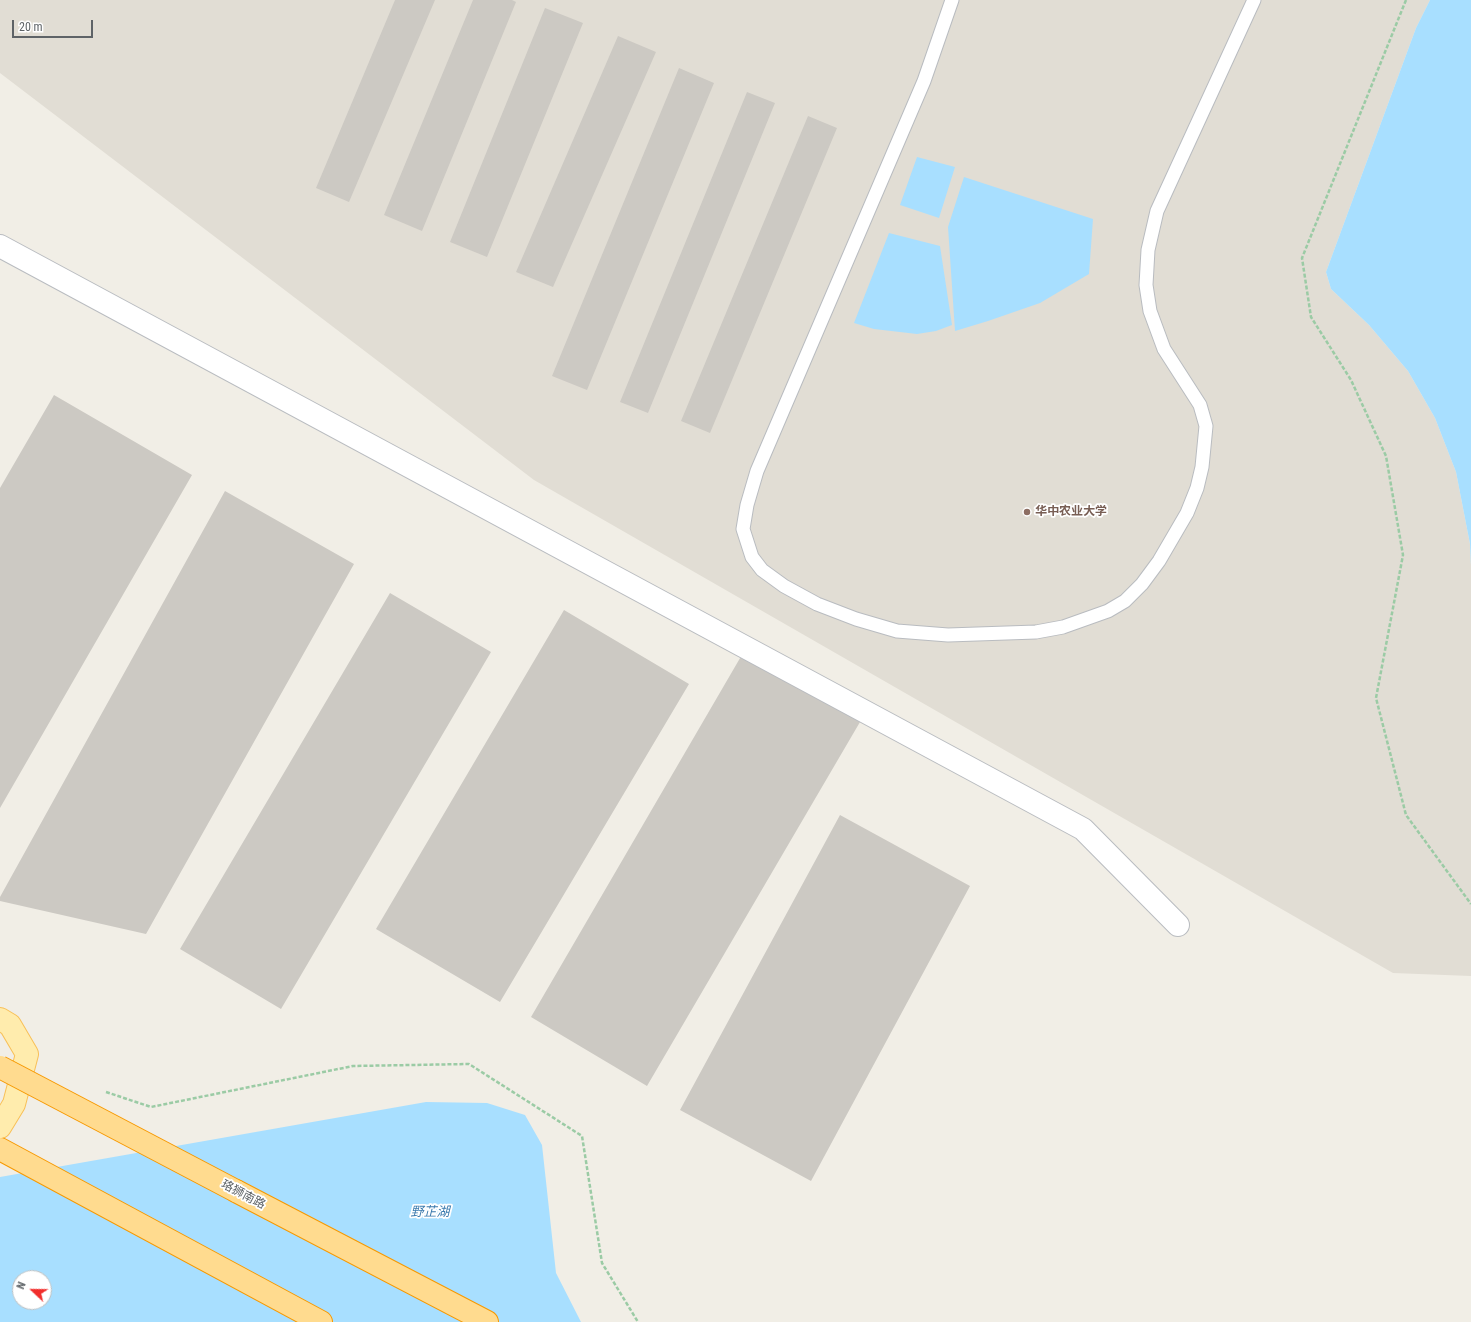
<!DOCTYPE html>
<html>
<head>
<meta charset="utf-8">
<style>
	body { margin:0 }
	#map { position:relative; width:1471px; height:1322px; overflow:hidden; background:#f1eee6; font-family:"Roboto Condensed",sans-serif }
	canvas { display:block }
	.north { position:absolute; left:12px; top:1270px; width:40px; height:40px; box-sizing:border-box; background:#fff; border:1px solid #bfc1c2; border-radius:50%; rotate:292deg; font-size:11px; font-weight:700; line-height:16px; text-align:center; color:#5e6367 }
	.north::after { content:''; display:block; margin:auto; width:14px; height:18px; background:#f12e2c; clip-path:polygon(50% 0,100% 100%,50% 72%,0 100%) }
	.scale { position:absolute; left:12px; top:20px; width:81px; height:18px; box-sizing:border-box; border:2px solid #5e6367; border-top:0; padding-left:5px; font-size:12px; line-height:14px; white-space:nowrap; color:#5e6367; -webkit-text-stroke:3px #fff; paint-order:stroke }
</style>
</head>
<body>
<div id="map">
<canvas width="1471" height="1322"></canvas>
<div class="north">N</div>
<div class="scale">20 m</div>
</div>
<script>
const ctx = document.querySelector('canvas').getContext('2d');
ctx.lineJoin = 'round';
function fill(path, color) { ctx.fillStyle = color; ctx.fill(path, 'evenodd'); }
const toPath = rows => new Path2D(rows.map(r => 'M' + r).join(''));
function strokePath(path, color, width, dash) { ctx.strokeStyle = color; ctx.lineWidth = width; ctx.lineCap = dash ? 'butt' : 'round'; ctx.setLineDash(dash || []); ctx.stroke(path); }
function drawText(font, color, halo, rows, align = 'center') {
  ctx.font = font + ' "Roboto Condensed","Noto Sans SC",sans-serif'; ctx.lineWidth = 3.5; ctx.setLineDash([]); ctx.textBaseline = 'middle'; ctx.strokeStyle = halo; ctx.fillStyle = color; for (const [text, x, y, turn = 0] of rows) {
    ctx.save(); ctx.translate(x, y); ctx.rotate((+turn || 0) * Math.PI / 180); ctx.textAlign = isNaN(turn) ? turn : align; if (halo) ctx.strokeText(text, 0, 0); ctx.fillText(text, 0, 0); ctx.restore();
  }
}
const education = toPath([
	[0,0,1430,0,1416,28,1326,272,1331,289,1369,325,1408,371,1435,418,1456,472,1470,544,1471,565,1471,976,1393,973,534,480,0,73]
]);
const water = toPath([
	[1430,0,1471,0,1471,565,1470,544,1456,472,1435,418,1408,371,1369,325,1331,289,1326,272,1416,28],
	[917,157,955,167,939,218,900,205],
	[964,177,1093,219,1089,274,1040,303,988,321,955,331,948,227],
	[889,233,940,246,952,325,936,331,917,334,874,329,854,323],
	[426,1102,487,1103,525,1115,542,1145,556,1273,581,1322,0,1322,0,1177],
	[20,1278,44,1278,44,1302,20,1302]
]);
const building = toPath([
	[395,0,435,0,349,202,316,188],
	[473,0,512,0,516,2,422,231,384,215],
	[545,8,583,23,487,257,450,242],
	[618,36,656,52,553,287,516,272],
	[679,68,714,83,587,390,552,376],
	[747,92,775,103,648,413,620,402],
	[808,116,837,128,710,433,681,421],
	[54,395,192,475,0,808,0,488],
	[225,491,354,564,146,934,0,901,0,897],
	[390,593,491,652,281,1009,180,949],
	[564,610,689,684,500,1002,376,929],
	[743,653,860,722,647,1086,531,1017],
	[840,815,970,886,811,1181,680,1110]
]);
const path = toPath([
	[1406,0,1302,258,1311,317,1351,380,1386,456,1403,555,1376,698,1406,815,1471,904],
	[106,1092,151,1107,353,1066,469,1064,582,1136,602,1263,638,1322]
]);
const lane = toPath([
	[952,0,924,81,757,471,747,505,743,529,752,557,762,570,784,586,817,604,856,619,897,631,948,635,1036,632,1063,627,1108,611,1125,601,1142,584,1159,561,1187,513,1197,488,1202,467,1206,426,1200,405,1164,349,1150,311,1146,285,1148,250,1157,211,1254,0]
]);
const street = toPath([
	[0,246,1083,829,1178,925]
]);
const primary = toPath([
	[0,1019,10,1025,27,1054,14,1104,0,1127]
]);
const highway = toPath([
	[0,1149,321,1322],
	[236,1191,487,1322]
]);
const highwayBridge = toPath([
	[0,1067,236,1191]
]);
const markers = [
	[1027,512,4,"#8d6e63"]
];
const educationNames = [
	["华中农业大学",1035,512]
];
const streetNames = [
	["珞狮南路",243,1195,28]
];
const waterNames = [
	["野芷湖",430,1213]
];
fill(education, '#e1ddd4');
fill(water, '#a8dfff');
fill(building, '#ccc9c3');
strokePath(lane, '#b9bcc0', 15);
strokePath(street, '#b9bcc0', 24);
strokePath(primary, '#f8c058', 24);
strokePath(highway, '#f79900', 24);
strokePath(path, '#9bcba5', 2.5, [4, 2]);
strokePath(lane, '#fff', 13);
strokePath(street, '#fff', 22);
strokePath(primary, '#ffecad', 22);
strokePath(highway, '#ffdb8f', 22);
strokePath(highwayBridge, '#f79900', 24, []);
strokePath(highwayBridge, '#ffdb8f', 22);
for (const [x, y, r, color] of markers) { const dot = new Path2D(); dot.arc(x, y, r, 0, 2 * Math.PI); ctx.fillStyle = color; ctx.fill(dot); strokePath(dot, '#fff', 1.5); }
drawText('bold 12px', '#785e54', '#fff', educationNames, 'left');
drawText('12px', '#5e6367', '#fff', streetNames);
drawText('italic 13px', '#3c7bae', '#fff', waterNames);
</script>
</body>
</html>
